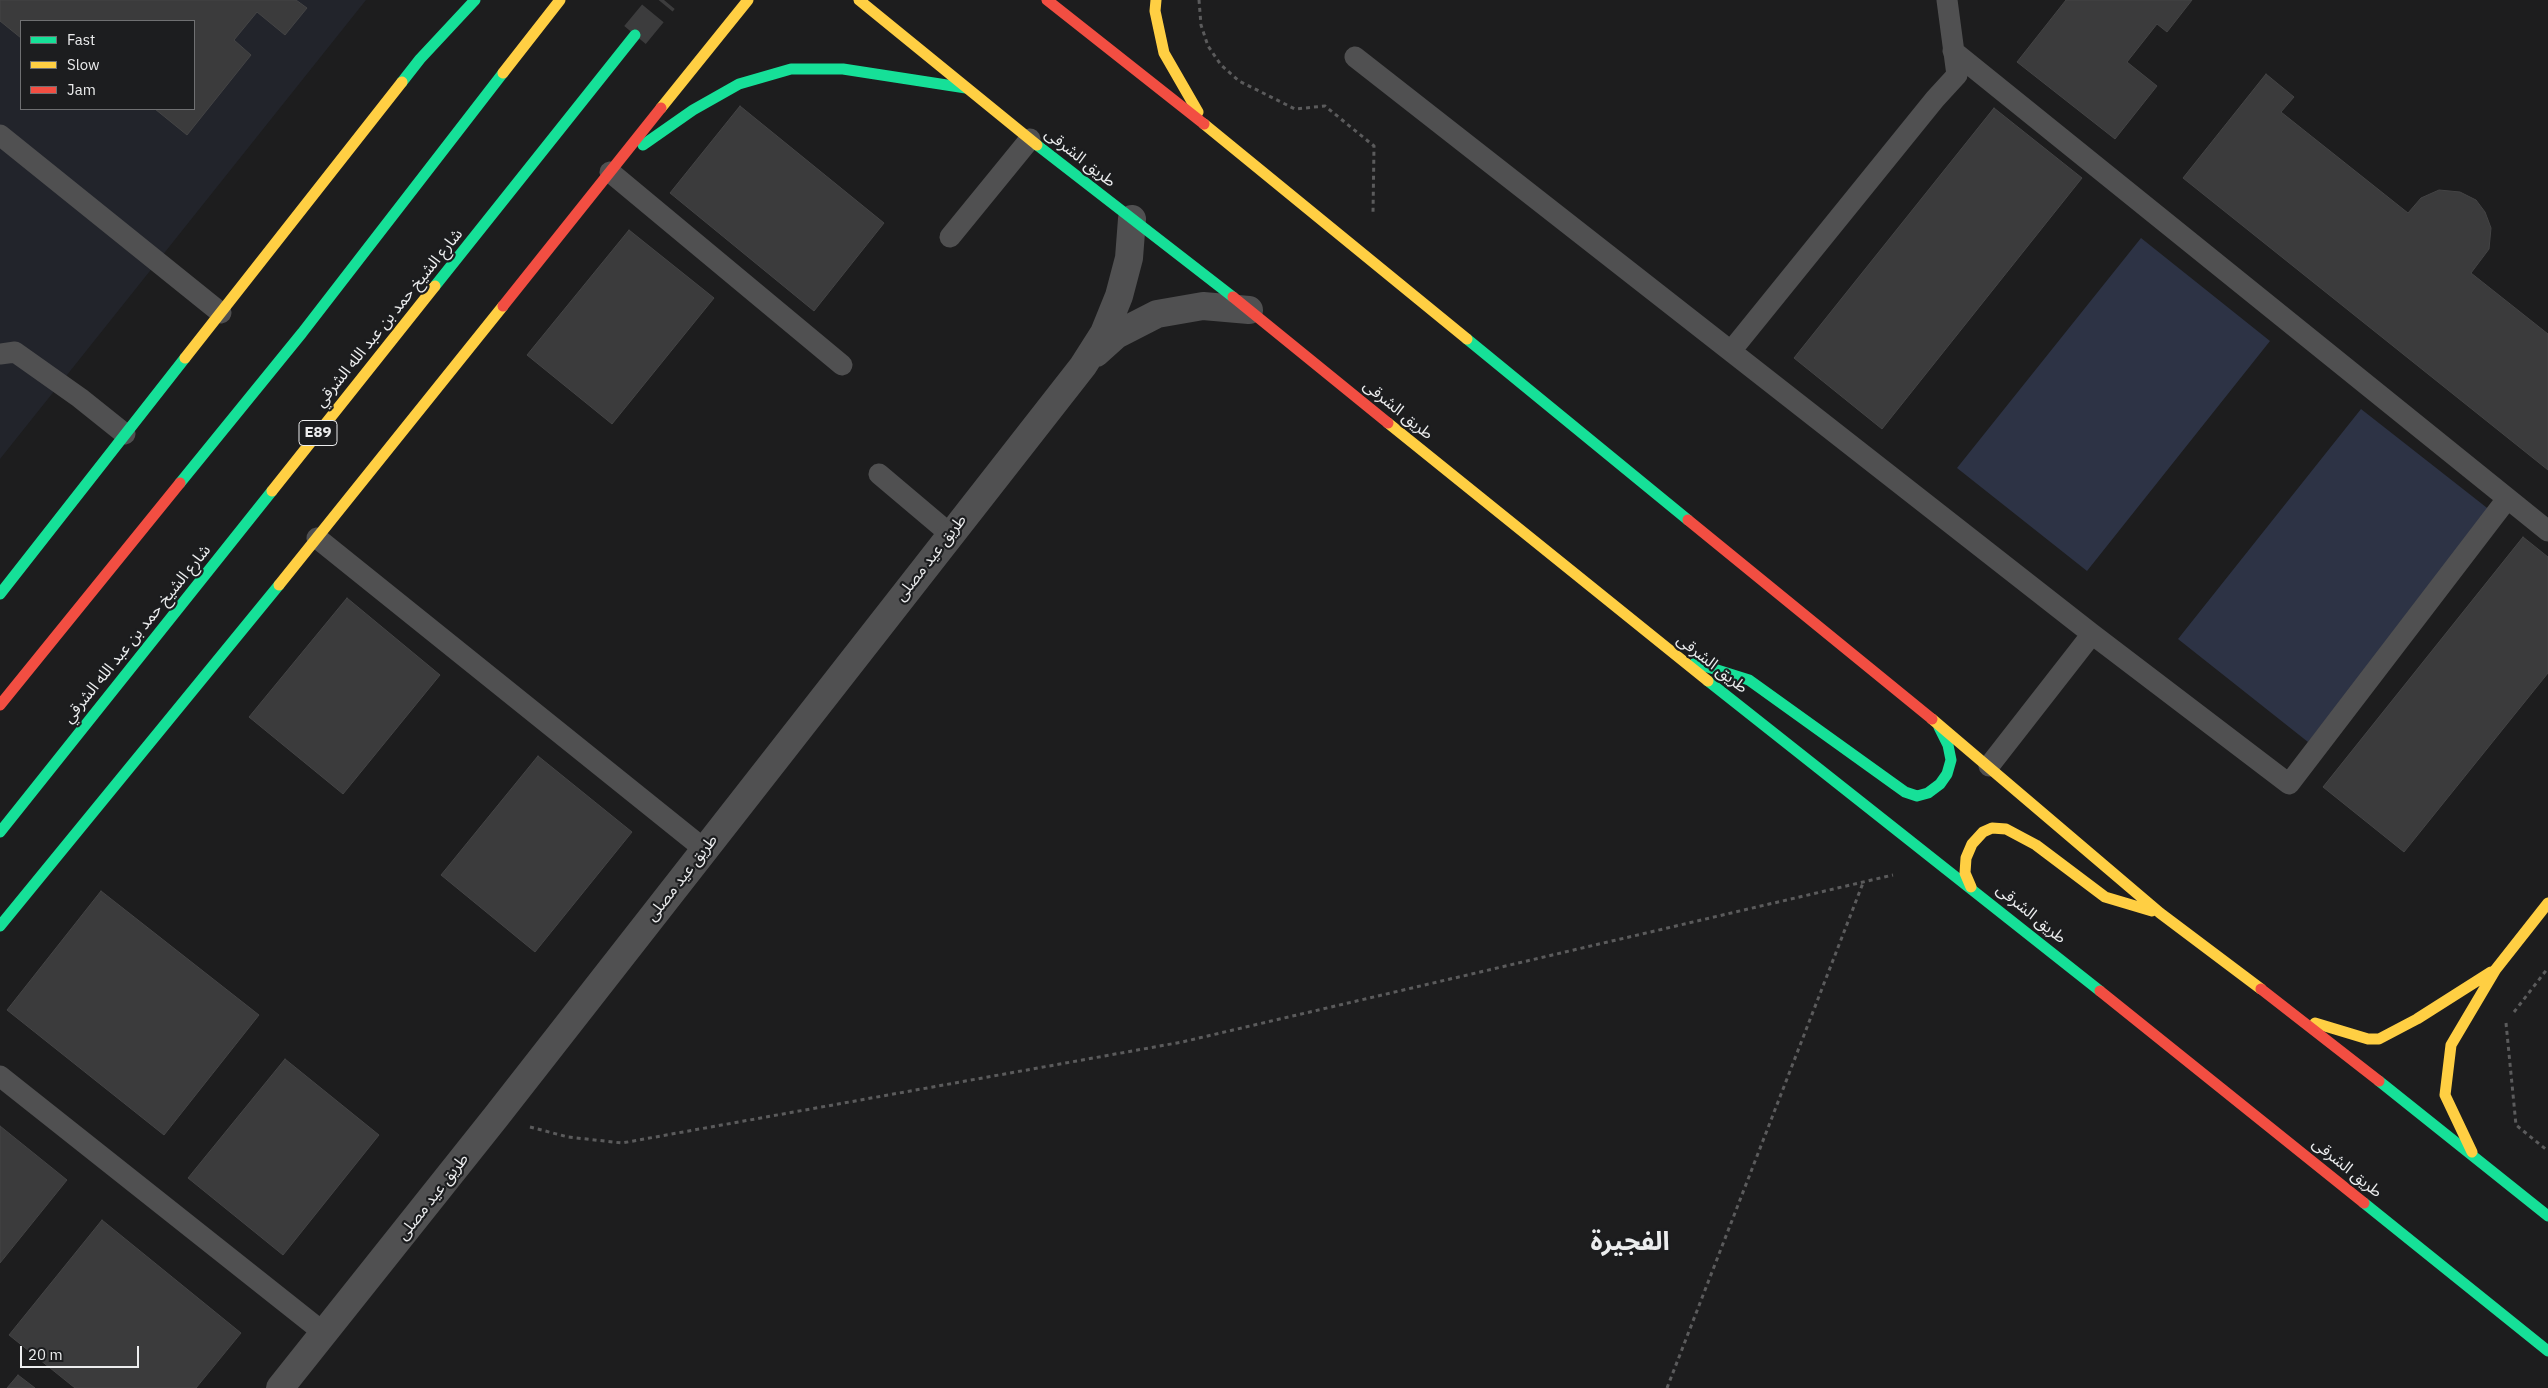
<!DOCTYPE html>
<html>
<head>
<meta charset="utf-8">
<style>
	body { margin:0 }
	#map { position:relative; width:2548px; height:1388px; overflow:hidden; background:#1d1d1e; font-family:"IBM Plex Sans",sans-serif }
	canvas { display:block }
	.legend { position:absolute; left:20px; top:20px; width:175px; height:90px; box-sizing:border-box; background:#1c1d1f; border:1px solid #6f7072; margin:0; padding:6px 9px; list-style:none; font-size:15px; color:#ecedee }
	.legend li { display:flex; align-items:center; gap:10px; height:25px }
	.legend b { width:25px; border:1px solid #6f7072 }
	.scale { position:absolute; left:20px; top:1346px; width:119px; height:22px; box-sizing:border-box; border:2px solid #ecedee; border-top:0; padding-left:6px; font-size:15px; line-height:18px; white-space:nowrap; color:#ecedee; -webkit-text-stroke:4px #1c1d1f; paint-order:stroke }
</style>
</head>
<body>
<div id="map">
<canvas width="2548" height="1388"></canvas>
<ul class="legend">
<li><b style="height:6px;background:#16e098"></b>Fast</li>
<li><b style="height:6px;background:#ffcf43"></b>Slow</li>
<li><b style="height:6px;background:#f24e42"></b>Jam</li>
</ul>
<div class="scale">20 m</div>
</div>
<script>
const ctx = document.querySelector('canvas').getContext('2d');
ctx.lineJoin = 'round';
function fill(path, color) { ctx.fillStyle = color; ctx.fill(path, 'evenodd'); }
const toPath = rows => new Path2D(rows.map(r => 'M' + r).join(''));
function strokePath(path, color, width, dash) { ctx.strokeStyle = color; ctx.lineWidth = width; ctx.lineCap = dash ? 'butt' : 'round'; ctx.setLineDash(dash || []); ctx.stroke(path); }
function drawText(font, color, halo, rows, align = 'center') {
  ctx.font = font + ' "IBM Plex Sans","Noto Sans Arabic",sans-serif'; ctx.lineWidth = 4.5; ctx.setLineDash([]); ctx.textBaseline = 'middle'; ctx.strokeStyle = halo; ctx.fillStyle = color; for (const [text, x, y, turn = 0] of rows) {
    ctx.save(); ctx.translate(x, y); ctx.rotate((+turn || 0) * Math.PI / 180); ctx.textAlign = isNaN(turn) ? turn : align; if (halo) ctx.strokeText(text, 0, 0); ctx.fillText(text, 0, 0); ctx.restore();
  }
}
const built = toPath([
	[0,0,366,0,0,459],
	[21,21,194,21,194,109,21,109]
]);
const green = toPath([
	[2141,238,2270,341,2087,571,1957,468],
	[2361,409,2491,511,2308,742,2178,639]
]);
const building = toPath([
	[0,0,296,0,307,8,285,35,257,12,234,40,251,55,187,135,155,109,194,109,194,21,21,21,21,38,0,21,0,0],
	[2066,0,2192,0,2167,32,2157,24,2127,62,2157,86,2115,139,2017,62,2066,0],
	[2266,74,2294,97,2281,112,2408,213,2421,198,2439,190,2460,192,2476,200,2485,212,2491,228,2489,249,2471,273,2548,334,2548,470,2183,178,2266,74],
	[740,106,884,223,814,311,670,193,740,106],
	[1994,108,2082,178,1882,429,1794,358,1994,108],
	[629,230,714,298,612,424,527,355,629,230],
	[2523,537,2548,557,2548,673,2404,852,2323,787,2523,537],
	[347,598,440,675,343,794,249,717,347,598],
	[538,756,632,832,535,952,441,875,538,756],
	[101,891,259,1015,164,1135,7,1010,101,891],
	[285,1059,379,1135,283,1255,188,1178,285,1059],
	[0,1126,67,1180,0,1263,0,1126],
	[102,1220,241,1333,196,1388,75,1388,9,1335,102,1220],
	[18,1375,35,1388,7,1388,18,1375]
]);
const highwayTunnel = toPath([
	[635,35,664,0]
]);
const path = toPath([
	[1199,0,1201,25,1208,46,1221,65,1239,81,1295,109,1325,106,1374,146,1373,213],
	[2514,1012,2548,968],
	[2506,1023,2516,1125,2548,1151],
	[530,1127,568,1137,622,1143,1182,1042,1893,875],
	[1667,1388,1863,883]
]);
const lane = toPath([
	[1953,51,2548,531],
	[1355,57,2092,634,2289,784,2507,499],
	[0,135,221,313],
	[610,172,842,365],
	[950,237,1030,139],
	[1731,351,1935,99,1957,75,1947,0],
	[0,354,15,352,80,398,125,434],
	[879,474,950,534],
	[317,538,704,849],
	[1989,766,2092,634],
	[0,1076,324,1333]
]);
const street = toPath([
	[1096,353,1116,335,1157,314,1203,306,1249,310],
	[280,1388,495,1118,1083,366,1104,333,1119,296,1129,258,1132,219]
]);
const fast = toPath([
	[402,82,420,59,475,0],
	[643,145,693,110,739,84,791,69,843,69,966,88],
	[1037,145,1233,297],
	[435,286,635,35],
	[1467,339,1688,520],
	[180,483,302,333,503,73],
	[0,594,185,358],
	[1695,663,1749,680,1905,792,1917,796,1928,793,1940,784,1947,774,1951,760,1948,745,1939,727],
	[1708,681,2100,991],
	[0,832,272,491],
	[0,926,279,585],
	[2379,1081,2548,1216],
	[2364,1203,2548,1351]
]);
const slow = toPath([
	[859,0,1037,145],
	[1156,0,1155,11,1164,53,1198,112],
	[503,73,560,0],
	[661,108,748,0],
	[1204,124,1467,339],
	[185,358,402,82],
	[1388,423,1708,681],
	[272,491,435,286],
	[279,585,503,306],
	[1932,719,2160,913,2261,989],
	[1971,887,1965,873,1966,858,1972,844,1983,832,1992,828,2006,829,2036,845,2105,897,2152,911],
	[2315,1023,2368,1039,2379,1039,2417,1019,2491,972],
	[2472,1152,2445,1095,2451,1045,2496,969,2548,903]
]);
const jam = toPath([
	[1047,0,1204,124],
	[1233,297,1388,423],
	[503,306,661,108],
	[1688,520,1932,719],
	[0,705,180,483],
	[2261,989,2379,1081],
	[2100,991,2364,1203]
]);
const shields = [
	[318,433,38]
];
const shieldNames = [
	["E89",318,433]
];
const streetNames = [
	["طريق الشرقى",1080,158,38],
	["شارع الشيخ حمد بن عبد الله الشرقي",389,318,-51],
	["طريق الشرقى",1398,410,39],
	["طريق عيد مصلى",931,558,-52],
	["شارع الشيخ حمد بن عبد الله الشرقي",137,634,-51],
	["طريق الشرقى",1712,664,38],
	["طريق عيد مصلى",682,878,-52],
	["طريق الشرقى",2031,914,39],
	["طريق الشرقى",2347,1168,39],
	["طريق عيد مصلى",433,1197,-52]
];
const townNames = [
	["الفجيرة",1630,1242]
];
fill(built, '#22242b');
fill(green, '#2d3345');
fill(building, '#3b3b3c');
strokePath(building, '#444445', 1);
strokePath(highwayTunnel, '#3c3c3d', 28, [28, 14]);
strokePath(path, '#5b5b5c', 3, [4, 4]);
strokePath(lane, '#505051', 21);
strokePath(street, '#505051', 28);
strokePath(fast, '#16e098', 11);
strokePath(slow, '#ffcf43', 11);
strokePath(jam, '#f24e42', 11);
for (const [x, y, w] of shields) { const box = new Path2D(); box.roundRect(x - w / 2, y - 12.5, w, 25, 4); ctx.fillStyle = '#1c1d1f'; ctx.fill(box); strokePath(box, '#ecedee', 1); }
drawText('bold 15px', '#ecedee', null, shieldNames);
drawText('16px', '#ecedee', '#1c1d1f', streetNames);
drawText('bold 26px', '#ecedee', '#1c1d1f', townNames);
</script>
</body>
</html>
